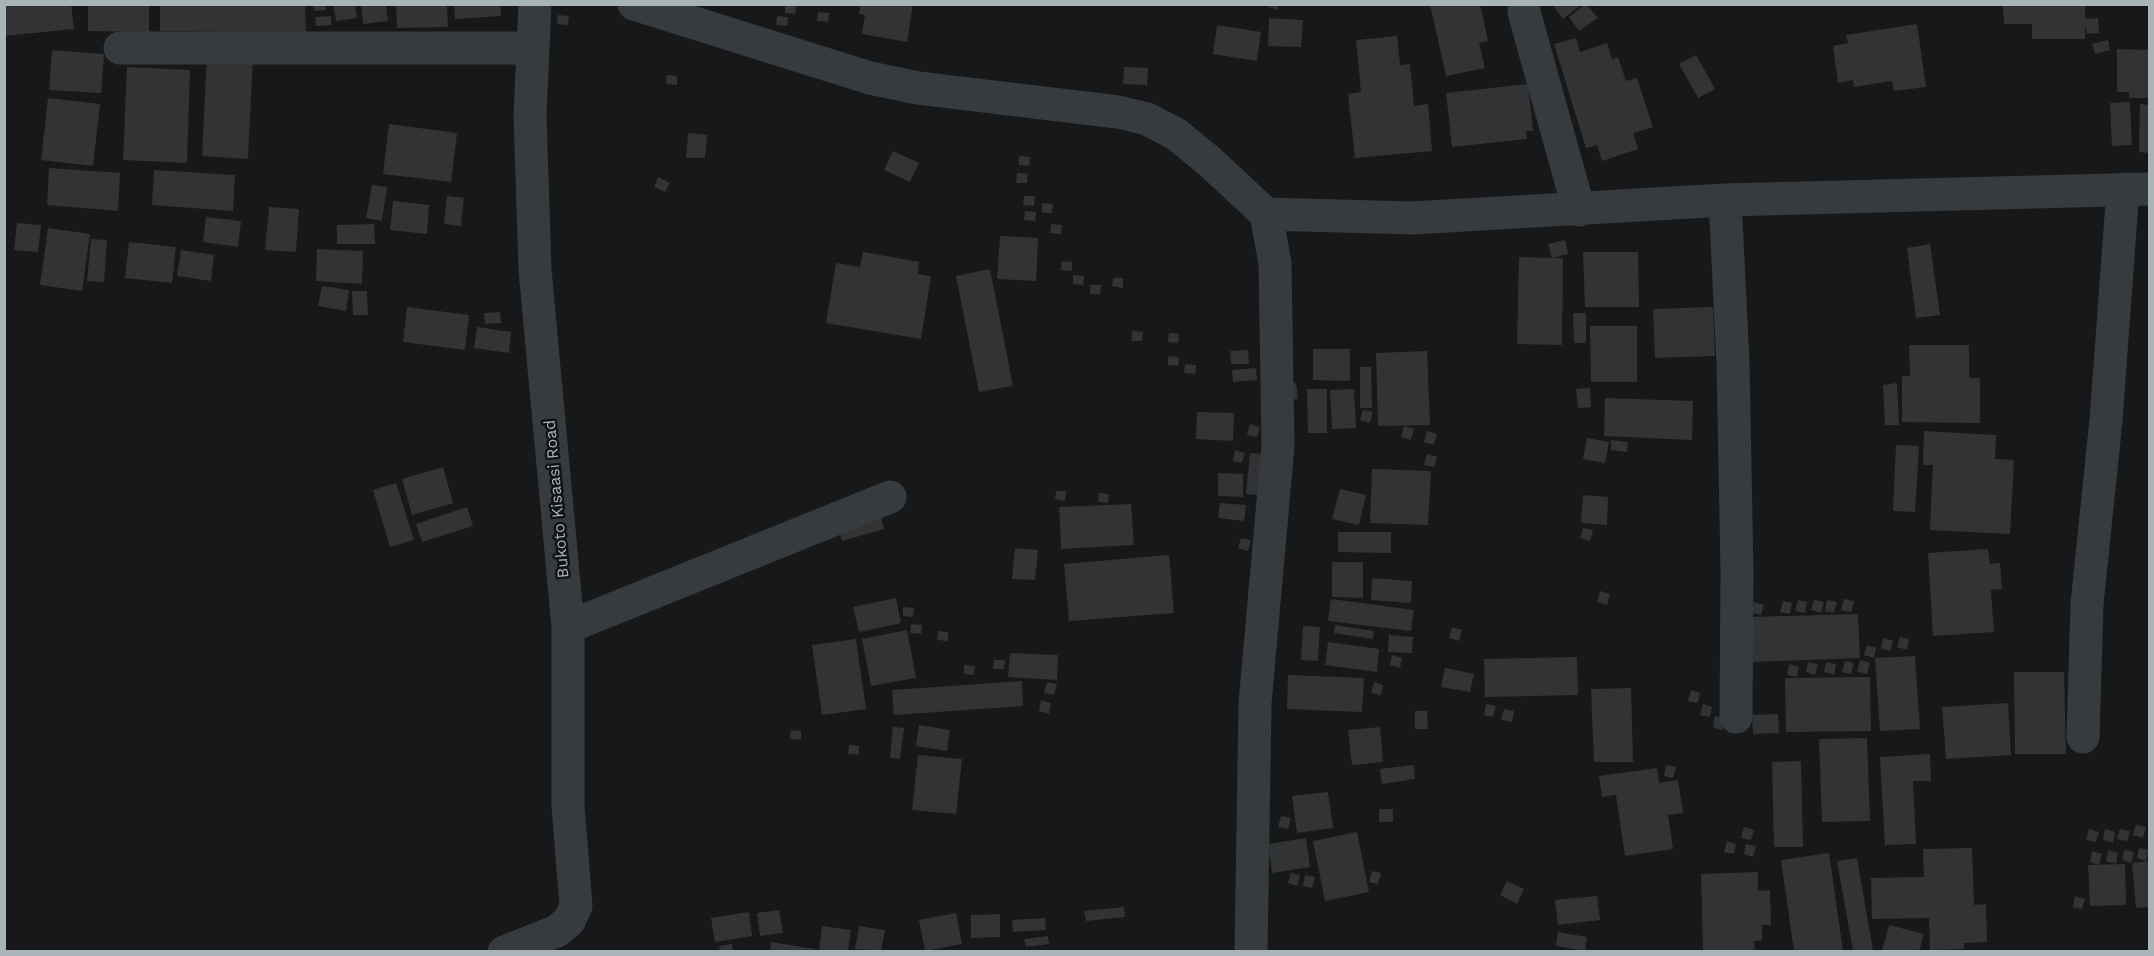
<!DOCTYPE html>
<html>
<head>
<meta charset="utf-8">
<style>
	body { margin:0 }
	#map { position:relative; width:2154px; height:956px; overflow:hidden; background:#171819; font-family:"Work Sans",sans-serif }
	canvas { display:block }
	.frame { position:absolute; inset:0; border:6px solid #a9b4b9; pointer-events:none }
</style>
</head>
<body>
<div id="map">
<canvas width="2154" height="956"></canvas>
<div class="frame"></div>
</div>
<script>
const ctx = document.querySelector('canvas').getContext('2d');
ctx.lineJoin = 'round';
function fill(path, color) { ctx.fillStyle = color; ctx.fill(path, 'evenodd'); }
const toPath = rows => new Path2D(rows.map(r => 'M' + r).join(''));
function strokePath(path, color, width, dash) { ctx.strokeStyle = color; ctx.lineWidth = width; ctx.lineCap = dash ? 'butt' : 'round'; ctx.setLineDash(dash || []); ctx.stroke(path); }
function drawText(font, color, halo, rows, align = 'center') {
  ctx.font = font + ' "Work Sans",sans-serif'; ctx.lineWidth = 5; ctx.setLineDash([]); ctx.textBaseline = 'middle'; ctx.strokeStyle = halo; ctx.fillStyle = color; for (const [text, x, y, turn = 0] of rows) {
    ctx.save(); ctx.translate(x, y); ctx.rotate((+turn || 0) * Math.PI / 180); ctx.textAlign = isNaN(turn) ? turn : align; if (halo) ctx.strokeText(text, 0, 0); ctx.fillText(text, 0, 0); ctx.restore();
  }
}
const building = toPath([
	[4,4,71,4,74,29,4,36],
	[88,4,149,4,149,32,88,31],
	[160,4,305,4,306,32,160,31],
	[313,4,325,4,326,10,314,11],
	[333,4,355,4,357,18,336,21],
	[361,4,386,4,388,21,363,24],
	[396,4,447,4,448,27,397,28],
	[454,4,500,4,501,16,455,19],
	[785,4,796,5,795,14,785,13],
	[861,4,913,4,907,42,862,34,865,15,859,14],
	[1261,4,1279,4,1277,10],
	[1430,4,1480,4,1488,41,1479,43,1485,68,1446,76],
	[1552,4,1582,4,1563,19],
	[1586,4,1598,18,1579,31,1569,17],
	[2003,4,2085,4,2085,19,2098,18,2099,33,2087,34,2085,26,2085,39,2032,39,2032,24,2004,24],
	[818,12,829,13,828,22,817,21],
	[558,15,569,16,568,25,557,24],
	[331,16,331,25,316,26,315,17],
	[777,16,788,17,787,26,776,25],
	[1269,18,1303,20,1301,47,1268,46],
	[1917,24,1926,87,1894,91,1892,81,1854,87,1853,80,1838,83,1833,46,1848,43,1846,35],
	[1217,25,1261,32,1257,61,1213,54],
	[1397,36,1400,65,1410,64,1414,106,1428,104,1432,151,1355,158,1348,94,1361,92,1356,40],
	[1576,38,1580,52,1607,43,1612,59,1618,57,1626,81,1637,78,1653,127,1633,133,1638,149,1602,161,1597,145,1586,148,1554,44],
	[2108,40,2110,50,2095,54,2092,44],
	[2117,49,2150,50,2150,98,2129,98,2129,92,2117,92],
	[52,50,104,54,101,93,49,90],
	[207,55,253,57,248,159,202,156],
	[1696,55,1715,89,1698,98,1679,64],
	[127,67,190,70,187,163,123,160],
	[1124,67,1148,68,1147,85,1123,84],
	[667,75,677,76,677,85,666,84],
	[1528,84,1533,131,1526,131,1527,139,1452,147,1446,93],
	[48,98,100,104,93,166,41,160],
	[2130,102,2132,145,2112,146,2110,103],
	[2140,104,2150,105,2150,153,2139,152],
	[389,124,457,133,451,182,383,174],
	[688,133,707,135,705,158,686,158],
	[893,151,919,163,910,182,884,170],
	[1019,156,1030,157,1029,166,1019,165],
	[49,168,120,173,118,211,47,205],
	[154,170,235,175,233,211,152,205],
	[1017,173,1028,174,1027,183,1016,183],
	[658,177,670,183,665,192,654,187],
	[372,185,387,187,382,221,366,218],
	[447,196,464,198,461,226,444,224],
	[1024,196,1035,196,1034,206,1023,205],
	[393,201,429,205,427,234,390,230],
	[1042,203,1053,204,1052,213,1042,213],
	[269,207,299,209,296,252,265,250],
	[1025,211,1036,212,1035,221,1024,220],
	[206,217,241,221,238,247,203,242],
	[17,223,41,225,38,252,14,250],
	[374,224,375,244,337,244,337,225],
	[1051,224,1062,225,1061,234,1050,233],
	[48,228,90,234,82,291,40,285],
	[1000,236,1038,238,1036,281,997,279],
	[91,239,107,240,104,282,87,281],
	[1565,240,1568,254,1552,258,1563,258,1562,345,1517,344,1519,257,1552,258,1548,244],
	[129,242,176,247,172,283,125,278],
	[1930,244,1940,315,1916,318,1907,248],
	[317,249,363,251,362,284,316,281],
	[181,250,214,255,211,281,177,276],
	[863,252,919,262,918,274,931,276,921,339,826,323,836,263,860,267],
	[1583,252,1638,252,1639,307,1585,307],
	[1062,261,1072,262,1072,271,1061,270],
	[990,269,1013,386,979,392,956,276],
	[1073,275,1084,276,1083,285,1073,284],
	[1113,278,1123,278,1123,288,1112,286],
	[1090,285,1101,285,1100,294,1090,294],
	[322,286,349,290,346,311,318,306],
	[352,291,367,291,368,315,353,315],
	[407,307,469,315,465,350,403,342],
	[1713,307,1715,356,1655,358,1653,309],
	[500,312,501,323,485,324,484,313],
	[1573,313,1586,313,1586,343,1574,343],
	[1590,326,1637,326,1637,382,1591,382],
	[477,327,511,332,509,353,474,348],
	[1132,331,1143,332,1142,341,1131,341],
	[1169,333,1179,334,1178,343,1168,342],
	[1909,345,1969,345,1969,378,1980,378,1980,423,1902,422,1902,376,1910,376],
	[1313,349,1350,349,1350,381,1313,380],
	[1248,350,1249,364,1231,364,1230,351],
	[1427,351,1430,425,1378,426,1376,353],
	[1168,356,1179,357,1178,366,1168,365],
	[1185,364,1196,365,1195,374,1184,373],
	[1360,367,1371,367,1372,408,1360,408],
	[1256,368,1257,380,1233,382,1232,370],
	[1296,383,1298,399,1282,401,1280,385],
	[1897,383,1899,425,1885,425,1883,385],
	[1590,388,1591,407,1578,408,1576,389],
	[1307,389,1327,389,1327,433,1308,433],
	[1354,389,1356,428,1332,429,1330,390],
	[1605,398,1693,401,1692,440,1604,436],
	[1363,410,1373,412,1370,423,1360,420],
	[1197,412,1234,413,1233,441,1196,439],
	[1250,424,1260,427,1257,437,1247,435],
	[1404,426,1414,429,1411,440,1401,437],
	[1427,431,1437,434,1434,445,1424,442],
	[1924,431,1996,435,1995,459,2014,460,2010,534,1930,530,1933,465,1923,465],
	[1587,438,1609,442,1605,463,1583,459],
	[1611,440,1628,442,1627,452,1611,450],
	[1896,445,1919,446,1915,512,1893,511],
	[1235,450,1245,453,1242,463,1233,461],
	[1250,453,1262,454,1258,495,1246,494],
	[1427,454,1437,457,1434,467,1424,465],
	[443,467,453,503,412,515,402,479],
	[1372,469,1431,471,1428,525,1370,523],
	[1218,473,1243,474,1243,497,1218,496],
	[396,483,414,540,390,547,373,490],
	[1340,489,1366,495,1359,525,1332,519],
	[1056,491,1066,491,1065,501,1055,499],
	[1099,493,1109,494,1108,503,1098,502],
	[1583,495,1608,497,1607,525,1581,523],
	[1220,503,1246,505,1244,521,1218,518],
	[1131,504,1134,545,1061,549,1059,507],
	[878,505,884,529,842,541,835,517],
	[467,507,473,526,422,542,416,524],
	[1583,528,1593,530,1590,541,1580,538],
	[1338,532,1391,532,1391,553,1338,552],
	[1241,538,1251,540,1248,551,1238,548],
	[1015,548,1038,550,1035,580,1012,579],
	[1988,549,1990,564,2000,563,2002,589,1991,590,1994,632,1933,636,1928,553],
	[1169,555,1174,613,1069,621,1064,564],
	[1332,562,1363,562,1363,598,1332,597],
	[1372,578,1412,581,1411,603,1371,600],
	[1600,591,1610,594,1607,605,1597,602],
	[896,598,901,623,859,632,853,607],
	[1331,599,1414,610,1411,631,1328,621],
	[1844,599,1854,601,1851,612,1841,610],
	[1798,600,1807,602,1805,613,1795,611],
	[1814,600,1824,602,1821,613,1811,610],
	[1827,600,1837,602,1834,613,1825,611],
	[1783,601,1792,603,1790,614,1780,612],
	[1754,602,1764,605,1761,615,1751,613],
	[903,607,914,608,913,617,903,616],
	[1858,614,1860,658,1753,662,1750,617],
	[911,624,922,625,921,634,910,633],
	[1335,625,1374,631,1373,639,1334,633],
	[1303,626,1320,627,1318,661,1301,660],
	[1452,627,1462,630,1459,641,1449,638],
	[907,630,916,678,871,686,862,639],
	[938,631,948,632,948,641,937,640],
	[1389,635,1413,637,1412,653,1388,652],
	[1900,637,1909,639,1907,650,1897,647],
	[1883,638,1893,641,1890,651,1881,649],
	[856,639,866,709,822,715,812,645],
	[1328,642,1379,649,1377,672,1325,665],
	[1867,645,1876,648,1874,658,1864,655],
	[1010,653,1058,655,1057,680,1008,677],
	[1392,655,1402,658,1400,668,1390,665],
	[1915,656,1920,729,1880,731,1875,658],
	[1577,657,1578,695,1485,697,1484,659],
	[994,660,1005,660,1004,669,993,669],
	[1860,660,1870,663,1867,674,1857,671],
	[1845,661,1854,663,1851,674,1842,672],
	[1808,662,1818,664,1815,675,1806,672],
	[1826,662,1836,664,1834,675,1824,672],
	[1789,664,1799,667,1797,677,1787,675],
	[964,665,975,666,974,675,964,674],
	[1445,668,1474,674,1470,692,1441,687],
	[2014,672,2064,672,2066,754,2015,754],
	[1288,675,1364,678,1362,712,1287,709],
	[1870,677,1871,731,1786,732,1785,678],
	[1022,681,1023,706,894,715,892,690],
	[1047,682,1057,684,1054,695,1044,693],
	[1374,682,1383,685,1381,695,1371,693],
	[1631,688,1633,762,1594,762,1591,689],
	[1691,690,1700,693,1698,703,1688,701],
	[1041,700,1051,703,1049,714,1039,711],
	[2008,703,2011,755,1946,759,1942,707],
	[1486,704,1496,706,1493,717,1484,715],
	[1703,704,1712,707,1710,717,1700,715],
	[1504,709,1514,711,1512,722,1501,720],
	[1415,711,1427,711,1428,729,1415,729],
	[1778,714,1779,733,1753,734,1752,715],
	[1715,716,1725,718,1722,730,1713,727],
	[919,725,950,730,947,751,916,746],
	[893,727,904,728,900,759,890,758],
	[1380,727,1383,762,1352,765,1348,730],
	[791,730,801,731,801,740,790,739],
	[1867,738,1870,821,1822,822,1819,739],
	[849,745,859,746,859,755,848,754],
	[1930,754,1931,781,1913,781,1916,844,1885,845,1880,757],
	[918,755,962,759,956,814,912,810],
	[1801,761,1803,847,1774,847,1772,762],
	[1414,765,1415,779,1382,784,1380,769],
	[1666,765,1676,767,1673,778,1664,776],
	[1657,768,1659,783,1678,780,1683,813,1668,815,1673,849,1625,856,1616,795,1602,797,1599,776],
	[1328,792,1333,828,1297,833,1292,796],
	[1379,809,1393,809,1393,822,1379,822],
	[1281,816,1291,818,1288,829,1278,827],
	[2136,825,2146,827,2143,838,2133,835],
	[1744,827,1754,830,1751,840,1741,838],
	[2089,829,2099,832,2096,842,2086,840],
	[2105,829,2115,832,2113,843,2103,840],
	[2120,829,2130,831,2127,841,2117,839],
	[1357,832,1369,892,1325,901,1313,841],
	[1306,838,1310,867,1272,873,1268,844],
	[1727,841,1736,844,1734,854,1724,852],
	[1746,844,1756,846,1753,857,1744,854],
	[1972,848,1974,905,1986,904,1987,942,1964,943,1964,949,1930,950,1929,918,1872,919,1871,878,1924,877,1923,849],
	[2139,848,2149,850,2146,861,2137,858],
	[2108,850,2118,853,2116,864,2106,861],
	[2124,850,2134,852,2131,863,2122,860],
	[2092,851,2102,854,2099,865,2090,862],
	[1829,853,1843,951,1794,951,1781,860],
	[1857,858,1873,951,1853,951,1837,861],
	[2150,861,2150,907,2136,908,2132,863],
	[2125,864,2126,905,2090,906,2088,865],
	[1372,871,1381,873,1378,884,1369,882],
	[1758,872,1758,891,1770,890,1771,925,1762,925,1762,940,1754,941,1755,951,1703,951,1701,874],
	[1291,873,1300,875,1297,886,1288,883],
	[1305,875,1315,877,1312,888,1303,886],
	[1507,881,1524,889,1517,904,1500,895],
	[1597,896,1600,920,1558,925,1555,900],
	[2075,896,2085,899,2082,909,2073,907],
	[1124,907,1125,917,1086,921,1084,911],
	[779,910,783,933,760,936,757,913],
	[749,912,752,936,715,942,711,918],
	[956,913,962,944,925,951,919,920],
	[1000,914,1000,937,971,938,971,915],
	[1045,918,1046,930,1013,932,1012,920],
	[1889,925,1924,934,1919,951,1882,951],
	[822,926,851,930,848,951,819,950],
	[859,926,885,930,881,951,855,949],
	[1558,932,1587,937,1585,951,1556,946],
	[1048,936,1049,944,1026,947,1024,939],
	[771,942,815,949,815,951,770,951],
	[732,944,733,951,720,951,719,946]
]);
const minor = toPath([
	[634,4,870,78,918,88,1118,112,1147,119,1176,134,1209,161,1266,214,1412,218,1725,200,2150,189],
	[1524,12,1579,210],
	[120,48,533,48],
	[1725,200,1733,362,1737,571,1736,717],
	[568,627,890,497],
	[2083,737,2087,604,2106,420,2123,189],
	[504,952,557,931,569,921,576,906,568,806,568,627,535,270,530,115,535,4],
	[1251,952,1255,703,1278,446,1275,263,1266,214]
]);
const streetNames = [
	["Bukoto Kisaasi Road",557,499,-95]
];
fill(building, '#323335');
strokePath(minor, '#383b3e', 33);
drawText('16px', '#a9b4b9', '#121314', streetNames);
</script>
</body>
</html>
